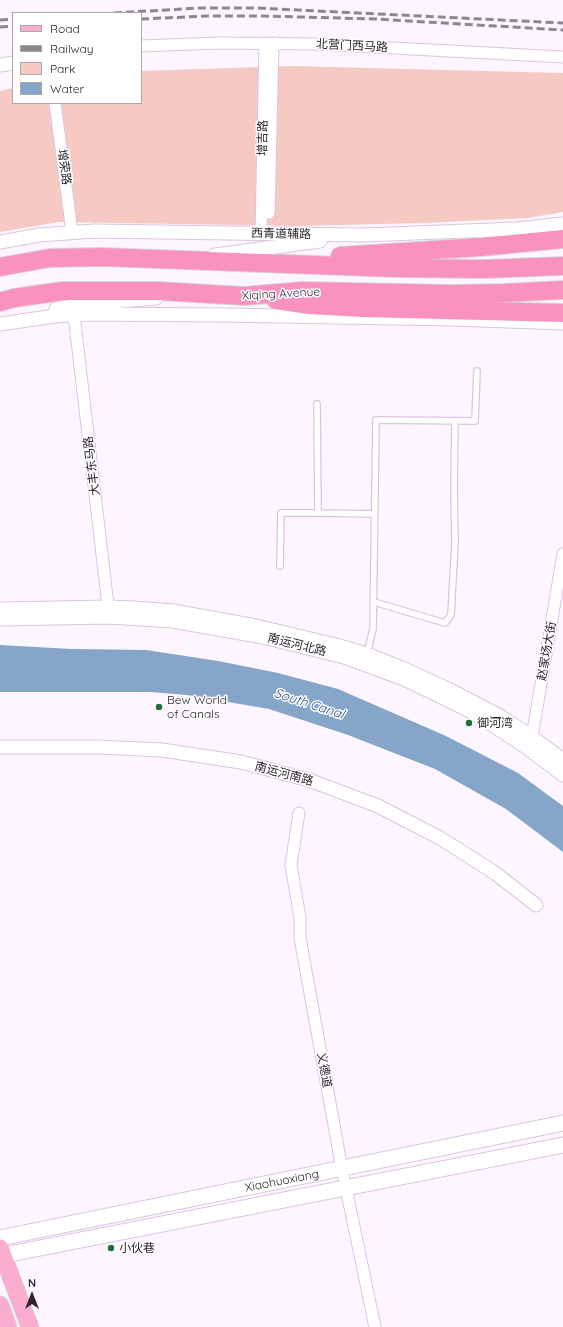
<!DOCTYPE html>
<html>
<head>
<meta charset="utf-8">
<style>
	body { margin:0 }
	#map { position:relative; width:563px; height:1327px; overflow:hidden; background:#fdf5ff; font-family:Quicksand,sans-serif }
	canvas { display:block }
	.legend { position:absolute; left:12px; top:12px; width:130px; height:92px; box-sizing:border-box; background:#fff; border:1px solid #aaa7ab; margin:0; padding:5px 7px; list-style:none; font-size:12px; color:#2b242d }
	.legend li { display:flex; align-items:center; gap:8px; height:20px }
	.legend b { width:20px; border:1px solid #aaa7ab }
	.north { position:absolute; left:12px; top:1275px; width:40px; height:40px; -webkit-text-stroke:3px #fff; paint-order:stroke; rotate:0deg; font-size:11px; font-weight:700; line-height:16px; text-align:center; color:#2b242d }
	.north::after { content:''; display:block; margin:auto; width:14px; height:18px; background:#2b242d; clip-path:polygon(50% 0,100% 100%,50% 72%,0 100%) }
</style>
</head>
<body>
<div id="map">
<canvas width="563" height="1327"></canvas>
<ul class="legend">
<li><b style="height:5px;background:#fbadd0"></b>Road</li>
<li><b style="height:5px;background:#8d858f"></b>Railway</li>
<li><b style="height:11px;background:#f6cac3"></b>Park</li>
<li><b style="height:11px;background:#85a5c9"></b>Water</li>
</ul>
<div class="north">N</div>
</div>
<script>
const ctx = document.querySelector('canvas').getContext('2d');
ctx.lineJoin = 'round';
function fill(path, color) { ctx.fillStyle = color; ctx.fill(path, 'evenodd'); }
const toPath = rows => new Path2D(rows.map(r => 'M' + r).join(''));
function strokePath(path, color, width, dash) { ctx.strokeStyle = color; ctx.lineWidth = width; ctx.lineCap = dash ? 'butt' : 'round'; ctx.setLineDash(dash || []); ctx.stroke(path); }
function drawText(font, color, halo, rows, align = 'center') {
  ctx.font = font + ' Quicksand,"Noto Sans SC",sans-serif'; ctx.lineWidth = 3; ctx.setLineDash([]); ctx.textBaseline = 'middle'; ctx.strokeStyle = halo; ctx.fillStyle = color; for (const [text, x, y, turn = 0] of rows) {
    ctx.save(); ctx.translate(x, y); ctx.rotate((+turn || 0) * Math.PI / 180); ctx.textAlign = isNaN(turn) ? turn : align; if (halo) ctx.strokeText(text, 0, 0); ctx.fillText(text, 0, 0); ctx.restore();
  }
}
const green = toPath([
	[291,66,563,73,563,212,528,218,424,223,296,226,59,222,0,232,0,91,13,88,13,103,141,103,141,71]
]);
const water = toPath([
	[0,645,71,649,146,650,218,661,278,673,338,689,446,736,518,773,563,806,563,852,506,809,435,769,348,735,269,709,187,695,151,692,0,692]
]);
const service = toPath([
	[317,404,318,513,375,514],
	[280,566,281,513,318,513],
	[374,602,445,623,451,615,455,543,454,488,455,421],
	[367,654,373,629,376,420,475,421,477,371]
]);
const minor = toPath([
	[141,46,219,43,318,44,563,57],
	[55,103,72,232],
	[269,213,273,43],
	[261,233,265,43],
	[74,315,109,614],
	[528,743,532,737,563,554],
	[299,813,291,865,300,918,300,938,342,1169,375,1327]
]);
const tertiary = toPath([
	[0,65,13,63],
	[0,242,39,235,94,231,363,235,517,229,563,224],
	[215,255,320,241],
	[56,309,93,303,156,298],
	[0,324,55,316,86,314,223,315,453,319,563,323],
	[0,609,108,607,134,608,173,611,256,626,336,645,367,654,402,668,452,691,500,716,532,737,563,760],
	[0,619,109,617,173,621,263,637,344,657,404,679,474,713,526,747,563,775],
	[0,747,98,747,162,750,241,762,309,780,378,806,440,838,495,873,536,905]
]);
const secondary = toPath([
	[0,1238,563,1123],
	[0,1256,563,1145]
]);
const primary = toPath([
	[0,1248,30,1327],
	[0,1305,8,1327]
]);
const trunk = toPath([
	[340,256,481,247,563,239],
	[0,267,50,258,103,257,395,268,485,269,563,266],
	[276,300,309,305,363,308,563,313],
	[0,302,14,298,63,291,158,291,245,296,302,291,452,294,504,293,563,290]
]);
const rail = toPath([
	[114,13,199,8,256,8,563,23],
	[141,19,208,16,264,16,375,19,563,30],
	[0,20,13,19],
	[0,27,13,26]
]);
const markers = [
	[159,707,4,"#246c39"],
	[469,723,4,"#246c39"],
	[111,1248,4,"#246c39"]
];
const streetNames = [
	["北营门西马路",352,46,3],
	["增吉路",263,138,-89],
	["增荣路",64,167,82],
	["西青道辅路",281,234,1],
	["Xiqing Avenue",281,294,-3],
	["大丰东马路",92,466,-97],
	["南运河北路",297,645,14],
	["赵家场大街",547,651,-80],
	["南运河南路",284,774,15],
	["义德道",324,1070,80],
	["Xiaohuoxiang",282,1181,-11]
];
const poiNames = [
	["Bew World",167,700],
	["of Canals",167,714],
	["御河湾",477,723],
	["小伙巷",119,1248]
];
const waterNames = [
	["South Canal",309,704,18]
];
fill(green, '#f6cac3');
fill(water, '#85a5c9');
strokePath(service, '#d9c6de', 8);
strokePath(minor, '#d9c6de', 13);
strokePath(tertiary, '#d9c6de', 15);
strokePath(secondary, '#d9c6de', 17);
strokePath(primary, '#d9d8d9', 19);
strokePath(trunk, '#d9d8d9', 20);
strokePath(service, '#fff', 5.5);
strokePath(minor, '#fff', 11);
strokePath(tertiary, '#fff', 13);
strokePath(secondary, '#fff', 15);
strokePath(primary, '#fbadd0', 17);
strokePath(trunk, '#fa92c0', 18);
strokePath(rail, '#8d858f', 3, [8, 4]);
for (const [x, y, r, color] of markers) { const dot = new Path2D(); dot.arc(x, y, r, 0, 2 * Math.PI); ctx.fillStyle = color; ctx.fill(dot); strokePath(dot, '#fff', 1.5); }
drawText('12px', '#2b242d', '#fff', streetNames);
drawText('12px', '#2b242d', '#fff', poiNames, 'left');
drawText('italic 13px', '#204d7d', '#fff', waterNames);
</script>
</body>
</html>
